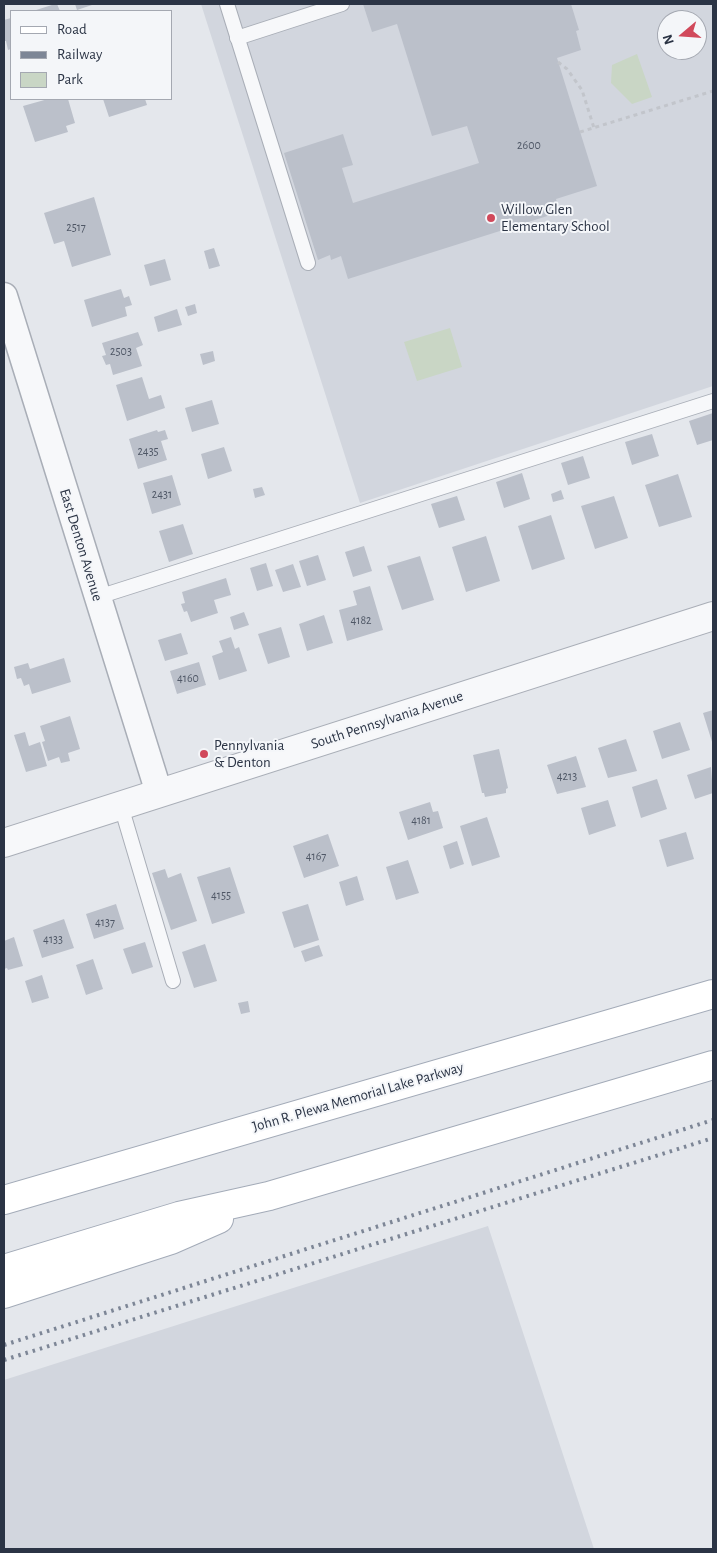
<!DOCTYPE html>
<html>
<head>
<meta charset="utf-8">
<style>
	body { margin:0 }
	#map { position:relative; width:717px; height:1553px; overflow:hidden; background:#e4e7ec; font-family:"Alegreya Sans",sans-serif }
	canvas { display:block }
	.frame { position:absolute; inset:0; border:5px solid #2b3445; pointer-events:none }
	.legend { position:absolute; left:10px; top:10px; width:162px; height:90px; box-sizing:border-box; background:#f4f6f9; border:1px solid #a4a8b1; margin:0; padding:6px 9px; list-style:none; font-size:15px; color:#2b3445 }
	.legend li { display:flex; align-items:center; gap:10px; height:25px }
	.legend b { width:25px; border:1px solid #a4a8b1 }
	.north { position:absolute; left:657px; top:10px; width:50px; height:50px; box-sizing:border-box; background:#f4f6f9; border:1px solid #a4a8b1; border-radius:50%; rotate:252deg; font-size:14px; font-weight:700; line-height:20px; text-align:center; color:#2b3445 }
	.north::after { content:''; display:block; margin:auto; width:18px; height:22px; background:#d1495b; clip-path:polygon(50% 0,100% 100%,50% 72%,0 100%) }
</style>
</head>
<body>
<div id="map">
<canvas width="717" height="1553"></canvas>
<div class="frame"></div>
<ul class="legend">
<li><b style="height:6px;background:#fff"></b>Road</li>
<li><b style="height:6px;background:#7d8696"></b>Railway</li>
<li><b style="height:14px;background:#c9d6c5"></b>Park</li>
</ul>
<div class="north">N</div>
</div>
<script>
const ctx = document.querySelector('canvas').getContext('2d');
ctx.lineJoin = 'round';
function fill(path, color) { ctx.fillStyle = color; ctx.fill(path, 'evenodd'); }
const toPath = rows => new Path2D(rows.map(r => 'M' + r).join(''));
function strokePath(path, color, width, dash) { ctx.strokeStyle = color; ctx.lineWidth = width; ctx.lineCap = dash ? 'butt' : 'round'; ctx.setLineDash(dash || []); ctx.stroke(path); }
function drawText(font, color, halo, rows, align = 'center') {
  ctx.font = font + ' "Alegreya Sans",sans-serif'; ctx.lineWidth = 4; ctx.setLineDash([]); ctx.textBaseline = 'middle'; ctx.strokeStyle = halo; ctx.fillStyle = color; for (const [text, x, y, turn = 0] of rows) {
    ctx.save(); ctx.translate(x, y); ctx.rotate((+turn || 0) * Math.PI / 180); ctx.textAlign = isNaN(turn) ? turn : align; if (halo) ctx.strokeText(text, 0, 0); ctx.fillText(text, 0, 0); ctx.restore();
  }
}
const built = toPath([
	[201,4,713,4,713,386,360,503],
	[667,20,697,20,697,50,667,50],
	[488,1226,594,1549,4,1549,4,1380]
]);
const green = toPath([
	[637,54,652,97,632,104,611,83,612,65],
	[450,328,462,367,417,381,404,342]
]);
const building = toPath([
	[57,4,60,11,33,11,55,4],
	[75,4,95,4,77,10],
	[363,4,571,4,579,30,576,31,581,50,557,58,597,186,556,199,560,212,348,279,341,256,331,260,330,255,318,260,284,153,343,134,353,165,342,168,353,203,479,163,467,126,432,136,397,24,372,32],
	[11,18,11,49,8,50,6,41,4,41,4,20],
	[48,99,68,99,75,123,66,126,68,132,35,142,23,106],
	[103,99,145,99,147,105,109,117],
	[94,197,111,255,72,267,64,241,54,244,44,213],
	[214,248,220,266,209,269,204,251],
	[165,259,171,280,150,286,144,265],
	[121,289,124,298,129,296,132,305,125,307,127,316,92,327,84,300],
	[195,304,197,313,188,316,185,307],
	[177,309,182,325,158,332,154,317],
	[138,332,143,345,136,348,142,366,113,375,110,364,106,365,102,356,106,355,102,343],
	[213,351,215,361,203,365,200,354],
	[142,377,149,399,161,395,165,408,127,421,116,385],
	[212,400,219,424,192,432,185,408],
	[713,413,713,440,697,445,689,421],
	[157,430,158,432,165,430,168,439,161,441,167,460,138,469,129,439],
	[652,434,659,456,632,465,625,442],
	[224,447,232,471,208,479,201,454],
	[583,456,590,478,568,485,561,463],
	[522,473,530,499,504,508,496,482],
	[678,474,692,517,659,527,645,485],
	[172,475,181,505,152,514,143,483],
	[262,487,265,495,255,498,253,489],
	[561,490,564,499,553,502,551,494],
	[457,496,465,520,439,528,431,504],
	[614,496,628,538,595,549,581,506],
	[551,515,565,559,532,570,518,526],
	[183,524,193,554,169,562,159,531],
	[486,536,500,581,466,592,452,547],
	[364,546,372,571,353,577,345,552],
	[318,555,326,580,307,586,299,561],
	[420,556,434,600,402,610,387,566],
	[266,563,273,586,257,591,250,568],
	[293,564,301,587,283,592,275,570],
	[226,578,231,595,214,600,218,613,191,622,187,611,184,612,181,604,185,603,182,592],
	[370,586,383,630,347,641,339,610,357,605,353,591],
	[244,612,249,625,234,630,230,617],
	[324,615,333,643,307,651,299,624],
	[281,627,290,657,268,664,258,634],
	[181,633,188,654,165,661,158,640],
	[231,637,235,649,239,647,247,671,219,680,212,656,223,652,219,641],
	[64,658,71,682,32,694,29,684,24,686,21,678,17,679,14,667,28,663,30,669],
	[199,662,206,685,177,694,170,671],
	[713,710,713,745,703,713],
	[70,716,80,749,68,753,70,761,61,763,59,757,48,761,42,742,45,741,40,726],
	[680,722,690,750,662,759,653,731],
	[25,732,29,746,40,742,47,766,26,772,14,735],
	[626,739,637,771,608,778,598,748],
	[499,749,508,788,506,789,506,793,485,797,484,793,482,793,473,755],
	[576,756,586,787,557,794,547,765],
	[711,767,713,793,695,799,687,775],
	[657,779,667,809,641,818,632,787],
	[608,800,616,826,589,835,581,808],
	[430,802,433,812,438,811,443,828,408,840,399,812],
	[487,817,500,857,472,866,460,826],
	[686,832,694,859,667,867,659,840],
	[328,834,339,866,304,878,293,846],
	[457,841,464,864,450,869,443,846],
	[408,860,419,893,396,900,386,867],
	[230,867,245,913,212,924,197,877],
	[165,869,168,878,181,873,197,921,171,930,152,873],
	[357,876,364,900,346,906,339,882],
	[116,904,124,929,94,939,86,914],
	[308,904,319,940,294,948,282,912],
	[64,919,74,948,42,958,33,930],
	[14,937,23,966,8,970,7,968,4,969,4,941],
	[145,942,153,967,132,974,123,949],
	[205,944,217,981,194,988,182,952],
	[319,945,323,956,305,962,301,951],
	[93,959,103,989,86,995,76,965],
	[42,975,49,998,32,1003,25,981],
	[248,1001,250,1012,241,1014,238,1003]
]);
const path = toPath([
	[558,62,567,69,582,90,594,128],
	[580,132,713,91]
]);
const service = toPath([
	[227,4,308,263],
	[237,38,342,4],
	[98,597,713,401],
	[121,806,173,981]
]);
const minor = toPath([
	[4,296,159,793]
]);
const tertiary = toPath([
	[4,843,713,616]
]);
const primary = toPath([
	[4,1200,713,994],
	[4,1269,179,1216,269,1196,713,1065],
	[4,1294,171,1240,219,1219]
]);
const rail = toPath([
	[4,1345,713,1120],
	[4,1360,713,1138]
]);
const markers = [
	[491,218,5,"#d1495b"],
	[204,754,5,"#d1495b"]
];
const numberNames = [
	["2600",529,145],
	["2517",76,227],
	["2503",121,351],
	["2435",148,451],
	["2431",162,494],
	["4182",361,620],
	["4160",188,678],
	["4213",567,776],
	["4181",421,820],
	["4167",316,856],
	["4155",221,895],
	["4137",105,922],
	["4133",53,939]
];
const poiNames = [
	["Willow Glen",501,209],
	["Elementary School",501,226],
	["Pennylvania",214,745],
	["& Denton",214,762]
];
const streetNames = [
	["East Denton Avenue",81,545,73],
	["South Pennsylvania Avenue",387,720,-18],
	["John R. Plewa Memorial Lake Parkway",358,1097,-16]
];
fill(built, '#d2d6de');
fill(green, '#c9d6c5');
fill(building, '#bbc0ca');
strokePath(service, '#a9aeb7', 16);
strokePath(minor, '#a9aeb7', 29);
strokePath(tertiary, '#a9aeb7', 30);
strokePath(primary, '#a3abb8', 30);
strokePath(path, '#c2c5cb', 3, [4, 4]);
strokePath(service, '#f7f8fa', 14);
strokePath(minor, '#f7f8fa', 26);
strokePath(tertiary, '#f7f8fa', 28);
strokePath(primary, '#fff', 28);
strokePath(rail, '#7d8696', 4, [2.5, 5]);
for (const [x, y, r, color] of markers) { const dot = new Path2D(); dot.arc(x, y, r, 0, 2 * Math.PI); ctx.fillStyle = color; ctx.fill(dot); strokePath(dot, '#f4f6f9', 2); }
drawText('12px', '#4f5766', null, numberNames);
drawText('15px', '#2b3445', '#f4f6f9', poiNames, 'left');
drawText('15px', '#2b3445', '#f4f6f9', streetNames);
</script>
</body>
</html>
